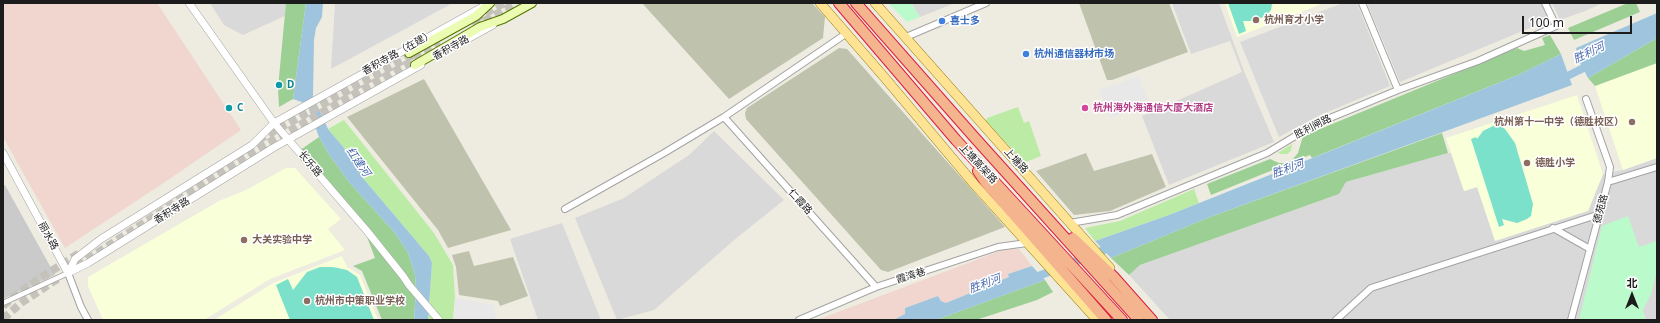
<!DOCTYPE html>
<html>
<head>
<meta charset="utf-8">
<style>
	body { margin:0 }
	#map { position:relative; width:1660px; height:323px; overflow:hidden; background:#eeece1; font-family:"Noto Sans","Noto Sans SC",sans-serif }
	canvas { display:block }
	.frame { position:absolute; inset:0; border:4px solid #1c1c1c; pointer-events:none }
	.north { position:absolute; left:1612px; top:275px; width:40px; height:40px; -webkit-text-stroke:3px #fff; paint-order:stroke; rotate:0deg; font-size:11px; font-weight:700; line-height:16px; text-align:center; color:#1c1c1c }
	.north::after { content:''; display:block; margin:auto; width:14px; height:18px; background:#1c1c1c; clip-path:polygon(50% 0,100% 100%,50% 72%,0 100%) }
	.scale { position:absolute; left:1522px; top:16px; width:110px; height:18px; box-sizing:border-box; border:2px solid #1c1c1c; border-top:0; padding-left:5px; font-size:12px; line-height:14px; white-space:nowrap; color:#1c1c1c; -webkit-text-stroke:3px #fff; paint-order:stroke }
</style>
</head>
<body>
<div id="map">
<canvas width="1660" height="323"></canvas>
<div class="frame"></div>
<div class="north">北</div>
<div class="scale">100 m</div>
</div>
<script>
const ctx = document.querySelector('canvas').getContext('2d');
ctx.lineJoin = 'round';
function fill(path, color) { ctx.fillStyle = color; ctx.fill(path, 'evenodd'); }
const toPath = rows => new Path2D(rows.map(r => 'M' + r).join(''));
function strokePath(path, color, width, dash) { ctx.strokeStyle = color; ctx.lineWidth = width; ctx.lineCap = dash ? 'butt' : 'round'; ctx.setLineDash(dash || []); ctx.stroke(path); }
function drawText(font, color, halo, rows, align = 'center') {
  ctx.font = font + ' "Noto Sans","Noto Sans SC",sans-serif'; ctx.lineWidth = 3; ctx.setLineDash([]); ctx.textBaseline = 'middle'; ctx.strokeStyle = halo; ctx.fillStyle = color; for (const [text, x, y, turn = 0] of rows) {
    ctx.save(); ctx.translate(x, y); ctx.rotate((+turn || 0) * Math.PI / 180); ctx.textAlign = isNaN(turn) ? turn : align; if (halo) ctx.strokeText(text, 0, 0); ctx.fillText(text, 0, 0); ctx.restore();
  }
}
const residential = toPath([
	[210,3,286,3,285,16,243,35,224,25],
	[335,3,453,3,331,69],
	[911,3,955,3,920,17],
	[1172,3,1219,3,1244,71,1274,142,1169,185,1142,116,1242,72,1230,41,1191,54],
	[1343,3,1357,3,1390,86,1320,115,1279,137,1240,42],
	[1367,3,1541,3,1549,20,1400,82],
	[1552,3,1603,3,1585,11,1560,20],
	[714,131,784,200,733,241,654,310,617,320,575,218,624,198,689,155],
	[1448,153,1451,153,1464,191,1477,187,1588,211,1603,174,1623,170,1657,158,1657,320,1170,320,1129,275,1140,265,1339,194,1346,182],
	[562,223,601,320,538,320,510,239]
]);
const commercial = toPath([
	[3,3,157,3,241,130,171,178,65,248,3,137],
	[1005,249,1019,249,1032,266,1008,274,1010,277,946,303,941,301,938,296,905,308,905,314,893,320,817,320]
]);
const education = toPath([
	[1225,3,1324,3,1237,37],
	[1657,63,1657,158,1623,170,1595,86],
	[1577,95,1603,174,1588,211,1495,241,1477,187,1464,191,1446,138],
	[286,168,295,168,341,219,328,229,345,250,270,279,204,320,103,320,88,286,88,277,219,201,246,190],
	[342,256,347,267,360,275,378,320,214,320,273,283]
]);
const religious = toPath([
	[5,185,55,275,3,299,3,186]
]);
const construction = toPath([
	[642,3,812,3,825,17,823,38,729,99],
	[1079,3,1169,3,1188,52,1112,80,1107,80],
	[839,48,847,49,1005,227,888,272,881,270,746,119,745,113,747,108],
	[424,79,511,230,448,248,438,230,347,117],
	[1086,153,1094,171,1152,154,1166,187,1110,211,1074,215,1036,171],
	[469,251,474,266,513,257,528,296,500,306,498,301,459,295,456,267,452,255]
]);
const grass = toPath([
	[1018,107,1024,123,1029,121,1041,156,1026,162,1021,159,986,121,987,118],
	[344,120,434,233,447,255,453,265,455,298,453,320,428,320,432,263,429,256,362,177,350,155,328,129],
	[1292,144,1291,151,1287,154,1281,154,1278,153],
	[1194,189,1199,203,1169,215,1095,241,1085,228,1120,221]
]);
const forest = toPath([
	[286,3,306,3,293,99,279,107,278,88],
	[1628,3,1636,3,1640,12,1574,40,1568,28],
	[1550,35,1561,54,1518,75,1312,158,1310,155,1211,195,1207,184,1270,159,1279,163,1286,163,1292,160,1298,153,1303,136,1517,48,1524,51,1545,45,1542,38],
	[1657,38,1657,63,1595,86,1588,78],
	[1442,133,1448,153,1346,182,1339,194,1140,265,1129,275,1111,258,1210,217],
	[319,137,328,153,349,182,395,233,408,253,415,275,416,289,414,320,382,320,362,271,353,266,375,258,364,229,296,153],
	[1045,280,1053,292,1037,300,976,320,936,320]
]);
const park = toPath([
	[888,3,911,3,920,17,907,22],
	[1628,216,1639,247,1657,241,1657,271,1651,294,1643,310,1646,320,1579,320,1602,226]
]);
const pitch = toPath([
	[1228,3,1272,3,1272,4,1271,10,1266,16,1253,21,1243,21,1246,31,1239,34],
	[1493,126,1501,126,1505,129,1515,143,1533,204,1531,216,1527,219,1517,223,1502,219,1504,225,1499,227,1471,139,1476,137,1477,139,1483,131],
	[320,267,333,267,347,270,357,277,374,320,290,320,276,285,288,279,293,290,307,272]
]);
const parking = toPath([
	[1139,76,1149,104,1110,118,1099,90],
	[455,298,494,305,496,320,453,320]
]);
const water = toPath([
	[306,3,323,3,322,17,316,28,314,40,313,96,328,129,350,155,362,177,429,256,432,263,428,320,414,320,416,289,415,275,408,253,395,233,349,182,328,153,319,137,307,104,293,99],
	[1657,13,1657,38,1588,78,1580,63,1576,48],
	[1561,54,1572,85,1210,217,1111,258,1095,241,1169,215,1335,149,1518,75],
	[1032,266,1045,280,936,320,893,320,905,314,905,308,938,296,941,301,946,303,1009,277,1008,274]
]);
const canal = toPath([
	[1559,80,1592,64],
	[1031,279,1114,246]
]);
const secondaryTunnel = toPath([
	[475,19,504,3],
	[474,27,516,3],
	[258,140,418,52],
	[77,266,261,147,441,45],
	[3,306,25,288,81,252],
	[3,319,21,303,59,278]
]);
const pedestrian = toPath([
	[3,303,68,273]
]);
const minor = toPath([
	[1362,3,1398,90],
	[906,37,986,3],
	[724,117,876,287],
	[1608,182,1657,167],
	[565,209,664,153,724,117,847,33],
	[1070,223,1117,215,1267,153,1312,126,1330,118,1398,90,1478,61,1556,26,1545,3],
	[1553,228,1590,249],
	[68,273,81,307,88,320],
	[799,320,876,287,998,247,1027,243],
	[1336,320,1371,288,1600,214],
	[1571,320,1608,182,1610,167,1586,99]
]);
const tertiary = toPath([
	[189,3,274,123,367,231,403,276,409,285,439,320],
	[455,46,493,25],
	[3,153,68,273],
	[68,273,88,263,273,148,421,65],
	[68,273,75,259,101,239,252,145,274,123,484,6]
]);
const secondary = toPath([
	[409,53,476,16,490,3],
	[415,65,480,27,503,19,532,3]
]);
const primary = toPath([
	[820,3,885,78,974,184,1097,320],
	[875,3,1110,268]
]);
const trunk = toPath([
	[839,3,956,140,1122,320],
	[856,3,975,138,1139,320],
	[978,171,986,183,1106,320],
	[1073,238,1113,276,1152,320]
]);
const markers = [
	[1256,20,4,"#8d6e63"],
	[942,21,4,"#3f7fe0"],
	[1026,54,4,"#3f7fe0"],
	[279,85,4,"#0f9aa8"],
	[229,108,4,"#0f9aa8"],
	[1085,108,4,"#d1479c"],
	[1632,122,4,"#8d6e63"],
	[1527,163,4,"#8d6e63"],
	[244,240,4,"#8d6e63"],
	[307,301,4,"#8d6e63"]
];
const educationNames = [
	["杭州育才小学",1264,20],
	["杭州第十一中学（德胜校区）",1624,122,"right"],
	["德胜小学",1535,163],
	["大关实验中学",252,240],
	["杭州市中策职业学校",315,301]
];
const shopNames = [
	["喜士多",950,21],
	["杭州通信器材市场",1034,54]
];
const streetNames = [
	["香积寺路",451,48,-29],
	["香积寺路（在建）",398,53,-29],
	["胜利闸路",1313,127,-27],
	["上塘路",1016,161,48],
	["长乐路",310,164,50],
	["上塘高架路",978,164,47],
	["仁霞路",800,202,48],
	["德苑路",1601,209,-75],
	["香积寺路",172,211,-32],
	["丽水路",48,236,61],
	["霞湾巷",911,276,-18]
];
const cultureNames = [
	["D",287,85],
	["C",237,108]
];
const hotelNames = [
	["杭州海外海通信大厦大酒店",1093,108]
];
const waterNames = [
	["胜利河",1589,53,-26],
	["红建河",358,162,55],
	["胜利河",1288,169,-20],
	["胜利河",985,284,-21]
];
fill(residential, '#dad9d9');
fill(commercial, '#f0d6cf');
fill(education, '#f8ffd9');
fill(religious, '#cacaca');
fill(construction, '#bfc2ac');
fill(grass, '#bbeba4');
fill(forest, '#9bcf94');
fill(park, '#bbfbcb');
fill(pitch, '#7be1cb');
fill(parking, '#e8e8e8');
fill(water, '#9fc5de');
strokePath(canal, '#9fc5de', 8);
strokePath(secondaryTunnel, '#c4c2ba', 8, [8, 4]);
strokePath(pedestrian, '#a3a3a3', 6);
strokePath(minor, '#a3a3a3', 8);
strokePath(tertiary, '#a3a3a3', 8);
strokePath(secondary, '#547501', 10);
strokePath(primary, '#947c00', 10);
strokePath(trunk, '#dc1d3e', 12);
strokePath(pedestrian, '#fff', 4.5);
strokePath(minor, '#fff', 6);
strokePath(tertiary, '#fff', 7);
strokePath(secondary, '#ebfbb1', 8);
strokePath(primary, '#ffe395', 9);
strokePath(trunk, '#f4b48e', 10);
for (const [x, y, r, color] of markers) { const dot = new Path2D(); dot.arc(x, y, r, 0, 2 * Math.PI); ctx.fillStyle = color; ctx.fill(dot); strokePath(dot, '#fff', 1.5); }
drawText('bold 10px', '#785e54', '#fff', educationNames, 'left');
drawText('bold 10px', '#366cbe', '#fff', shopNames, 'left');
drawText('10px', '#1c1c1c', '#fff', streetNames);
drawText('bold 10px', '#0d838f', '#fff', cultureNames, 'left');
drawText('bold 10px', '#b23c85', '#fff', hotelNames, 'left');
drawText('italic 11px', '#4668ae', '#fff', waterNames);
</script>
</body>
</html>
